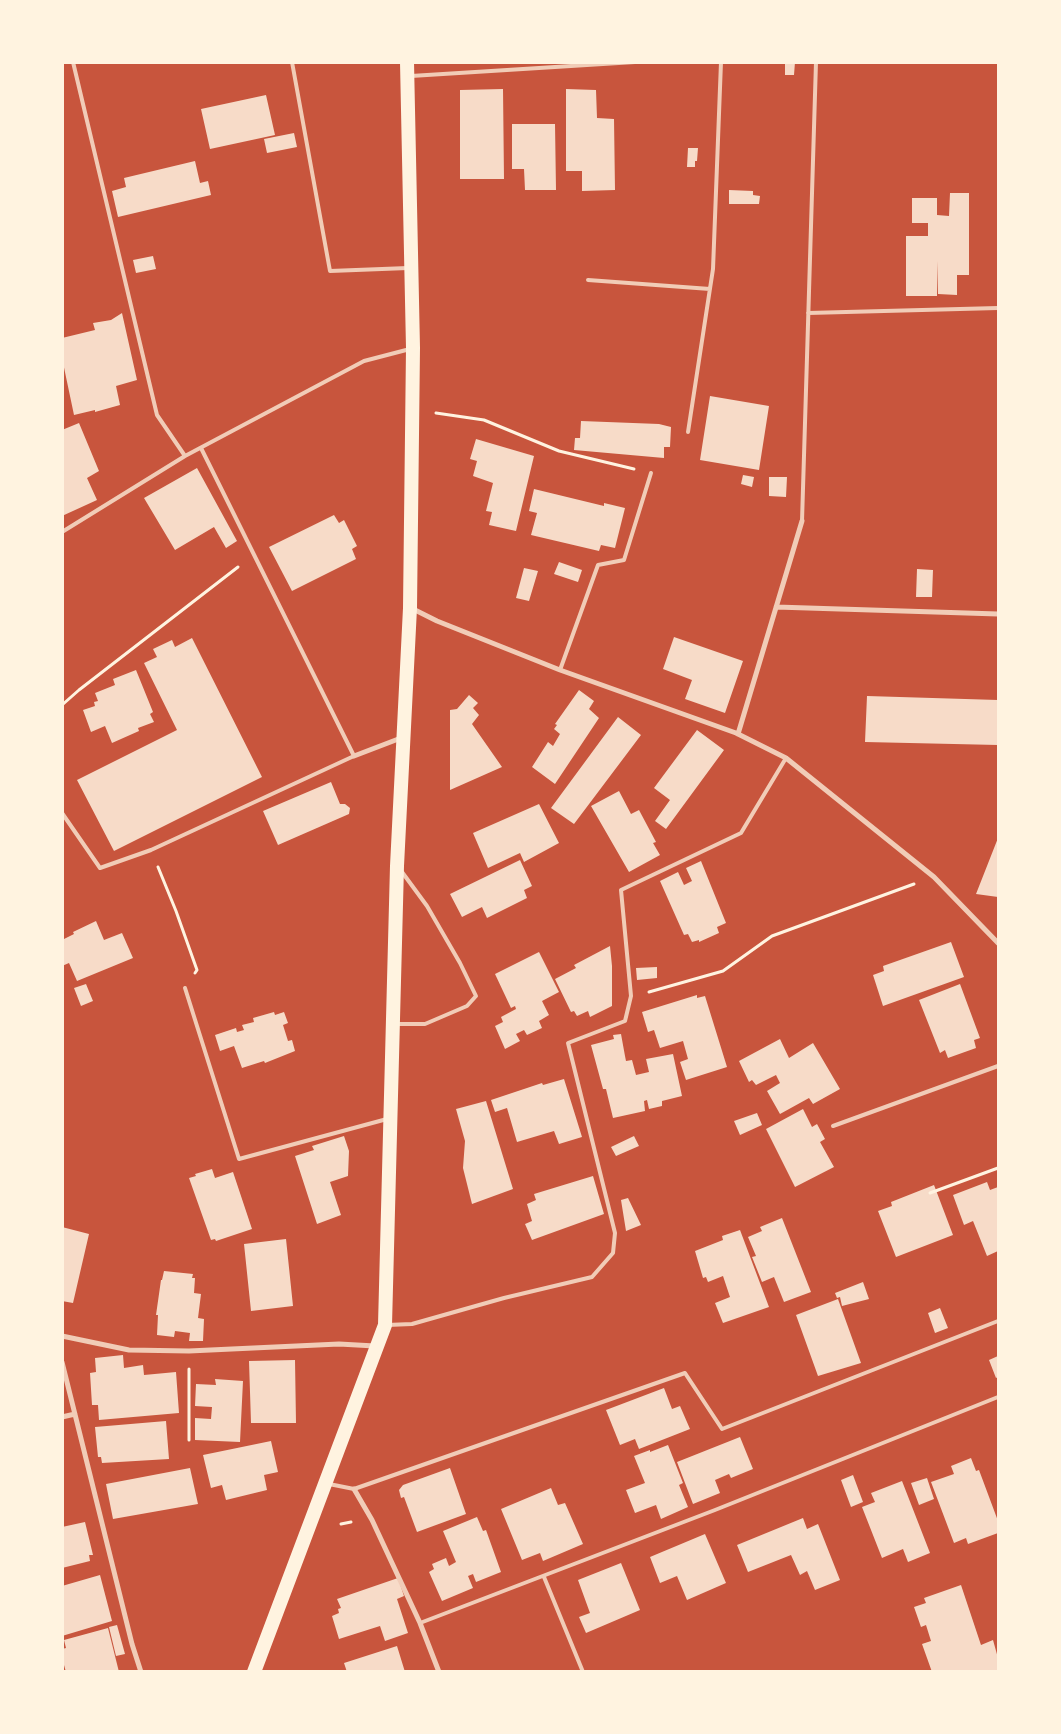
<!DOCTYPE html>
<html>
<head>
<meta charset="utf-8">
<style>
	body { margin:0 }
	#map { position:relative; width:1061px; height:1734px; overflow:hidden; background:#c8553d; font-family:Karla,sans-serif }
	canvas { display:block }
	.frame { position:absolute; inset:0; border:64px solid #fff3e0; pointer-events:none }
</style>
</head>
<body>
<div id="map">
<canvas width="1061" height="1734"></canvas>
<div class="frame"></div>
</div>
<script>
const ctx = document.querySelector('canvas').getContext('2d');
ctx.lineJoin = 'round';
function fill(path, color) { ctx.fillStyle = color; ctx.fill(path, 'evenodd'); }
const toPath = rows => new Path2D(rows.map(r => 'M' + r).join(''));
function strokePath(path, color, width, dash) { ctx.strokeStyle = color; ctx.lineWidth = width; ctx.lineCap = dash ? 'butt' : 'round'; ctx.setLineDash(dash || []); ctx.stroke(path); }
const building = toPath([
	[785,62,795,62,794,75,785,75],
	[503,89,504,179,460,179,460,90],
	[566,89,596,90,597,118,614,119,615,190,582,191,582,171,566,171],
	[266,95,275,135,210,149,201,109],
	[512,124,555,124,556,190,525,190,524,169,512,169],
	[294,133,297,147,267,153,264,139],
	[688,148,698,148,697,161,695,161,695,167,687,167],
	[195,161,200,183,208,181,211,195,118,217,112,191,126,187,124,178],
	[729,190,753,191,753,195,760,196,759,204,729,204],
	[950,193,969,193,969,275,957,275,957,295,938,294,937,261,937,296,906,296,906,236,928,236,928,223,912,223,912,198,937,198,937,215,949,216],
	[153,256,156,269,136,273,133,260],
	[122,313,137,380,116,386,120,405,95,412,95,410,74,415,62,358,62,338,95,330,93,323,111,320],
	[710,396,769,406,759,470,700,460],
	[581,421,659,424,671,427,670,447,664,447,664,458,574,450,575,438,580,438],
	[79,423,99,471,87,478,97,500,62,516,62,430],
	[476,439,534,456,516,531,489,525,492,512,486,511,493,483,473,476,477,461,470,459],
	[197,468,237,541,226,548,214,527,175,550,144,498],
	[743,475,754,477,752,487,741,484],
	[769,477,787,477,786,497,769,496],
	[534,489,604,506,604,503,625,508,615,548,601,545,599,551,531,535,537,513,529,511],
	[334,515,339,523,344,520,357,546,352,549,356,559,292,591,269,547],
	[559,562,582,570,578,582,554,574],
	[524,568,538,571,529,601,516,598],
	[917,569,933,570,932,597,916,597],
	[674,637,743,661,725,713,685,699,692,680,663,669],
	[192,638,262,777,114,851,77,780,177,730,144,663,157,657,153,649,172,640,175,647],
	[136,670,153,712,150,714,154,722,138,728,139,731,112,743,105,726,91,732,83,710,95,706,94,702,98,701,95,693,115,685,113,679],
	[579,690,594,701,589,709,599,718,555,784,532,767,548,742,553,746,560,734,554,729,557,725,555,724],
	[469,695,478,703,473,708,479,715,472,724,502,767,450,790,450,710,457,709],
	[867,696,998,700,998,745,865,742],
	[618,717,641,735,574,824,551,808],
	[697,730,724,750,666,829,655,821,670,800,654,788],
	[331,782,340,804,345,804,350,808,349,814,278,845,263,811],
	[619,791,631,814,639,810,656,842,653,843,660,855,629,872,591,806],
	[539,804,559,843,524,862,520,853,488,868,473,833],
	[998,838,998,897,976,894],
	[520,860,532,886,524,890,527,898,487,918,482,907,462,917,450,894],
	[701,861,726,923,717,927,719,933,699,942,699,940,692,942,688,934,684,935,660,881,678,872,684,885,692,881,686,868],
	[96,921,104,940,122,933,133,958,77,981,69,963,62,966,62,940,74,934,73,932],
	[951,942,964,977,883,1006,873,975,884,971,883,966],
	[610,946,612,966,612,1006,590,1017,588,1011,577,1016,574,1011,571,1012,555,979,576,968,574,965],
	[539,952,559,992,542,1001,549,1015,539,1021,542,1028,527,1035,524,1030,516,1034,520,1041,505,1049,495,1026,503,1022,501,1017,516,1009,515,1006,511,1008,495,974],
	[657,967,657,978,637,980,636,968],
	[86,984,93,1001,81,1006,74,988],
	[960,984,980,1038,974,1040,976,1048,948,1058,945,1050,940,1053,919,1000],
	[697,995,697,998,705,996,727,1067,686,1080,680,1062,688,1059,683,1041,660,1048,654,1030,648,1032,642,1012],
	[274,1012,275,1015,284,1012,288,1023,283,1025,288,1041,292,1040,295,1051,265,1063,264,1061,242,1068,234,1046,220,1051,215,1035,236,1028,237,1032,244,1030,242,1025,254,1022,253,1018],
	[621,1034,625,1056,626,1061,632,1060,636,1075,649,1072,646,1059,673,1054,682,1096,662,1101,662,1106,649,1109,647,1100,644,1101,645,1111,613,1118,606,1089,603,1089,591,1045,614,1039,613,1035],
	[780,1039,789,1058,813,1043,840,1089,813,1104,809,1098,780,1114,767,1091,780,1083,776,1075,756,1085,752,1080,749,1082,739,1061],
	[564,1079,582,1137,559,1144,554,1131,517,1142,507,1108,495,1112,491,1100,542,1083,543,1085],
	[486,1101,513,1189,472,1204,463,1168,465,1141,456,1109],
	[803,1109,812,1127,817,1124,825,1139,820,1142,834,1167,795,1187,766,1129],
	[757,1113,762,1125,740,1135,734,1121],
	[344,1136,349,1151,348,1176,330,1182,341,1215,317,1224,295,1156,314,1150,312,1146],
	[634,1136,639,1146,616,1156,611,1147],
	[212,1169,215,1178,233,1172,252,1229,216,1241,215,1239,211,1240,189,1178,196,1176,195,1174],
	[593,1176,604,1214,532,1240,525,1224,532,1221,527,1204,536,1200,534,1194],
	[987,1182,990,1190,998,1187,998,1251,987,1256,973,1221,964,1225,953,1195],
	[934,1185,953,1235,896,1257,878,1211,892,1206,891,1202],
	[628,1198,641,1225,626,1231,621,1200],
	[782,1218,811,1292,784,1302,774,1277,762,1282,752,1257,756,1256,748,1237,762,1231,760,1227],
	[62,1227,89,1234,73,1303,62,1301],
	[740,1230,769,1307,723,1323,715,1303,730,1297,723,1276,708,1282,706,1277,703,1278,695,1251,723,1240,722,1236],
	[286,1239,293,1306,251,1311,244,1244],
	[164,1271,193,1274,192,1278,195,1278,194,1293,201,1294,198,1318,204,1319,203,1341,189,1341,190,1333,175,1331,174,1337,157,1335,158,1315,156,1315,161,1280,162,1280],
	[863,1282,869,1299,842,1306,840,1297,837,1298,835,1293],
	[838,1299,861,1363,818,1376,796,1315],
	[940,1308,948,1328,935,1333,928,1313],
	[123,1355,124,1368,143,1365,144,1375,176,1372,179,1413,99,1420,98,1405,92,1405,90,1373,96,1372,95,1358],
	[998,1356,998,1377,996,1378,989,1360],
	[295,1360,296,1423,251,1423,249,1361],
	[215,1379,243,1381,240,1442,195,1440,195,1418,211,1419,212,1407,195,1406,196,1384,216,1385],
	[664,1388,672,1409,680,1406,690,1429,639,1449,635,1439,620,1445,606,1410],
	[166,1421,169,1459,102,1463,101,1457,98,1457,95,1427],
	[740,1437,753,1469,731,1478,729,1474,715,1480,720,1493,693,1504,677,1462],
	[271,1441,278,1472,264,1475,267,1490,226,1500,222,1485,211,1488,203,1455],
	[668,1445,683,1483,679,1485,688,1507,661,1519,656,1505,635,1513,626,1490,645,1483,634,1456,650,1450,650,1452],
	[971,1458,976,1471,979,1470,998,1521,998,1533,968,1544,966,1538,954,1543,931,1482,954,1474,951,1466],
	[190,1468,198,1504,113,1519,106,1484],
	[450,1468,466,1514,417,1532,404,1497,401,1498,399,1490,403,1485],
	[853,1475,863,1502,851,1507,841,1480],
	[927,1478,934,1499,919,1505,911,1483],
	[902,1481,930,1553,908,1562,903,1549,882,1558,862,1507,875,1502,871,1493],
	[551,1488,558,1505,565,1503,583,1544,543,1561,540,1553,522,1560,501,1509],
	[477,1517,483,1531,486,1530,501,1572,476,1582,473,1574,468,1576,473,1588,442,1601,429,1572,434,1569,432,1564,446,1558,449,1566,456,1562,443,1531],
	[803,1518,807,1529,818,1524,840,1580,815,1590,807,1571,800,1575,791,1555,748,1572,737,1545],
	[85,1522,93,1555,89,1555,90,1561,62,1568,62,1527],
	[705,1534,726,1583,687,1600,677,1576,660,1583,650,1557],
	[621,1563,640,1610,586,1633,579,1617,590,1613,578,1580],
	[100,1575,112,1621,62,1636,62,1586],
	[398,1578,404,1596,397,1599,408,1633,385,1641,380,1626,339,1639,332,1616,339,1613,338,1609,341,1608,337,1599],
	[961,1585,981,1645,993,1640,998,1658,998,1671,932,1672,922,1644,931,1641,926,1625,921,1627,914,1607,926,1603,924,1598],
	[117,1625,125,1654,116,1656,109,1627],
	[108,1628,119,1672,66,1672,62,1658,62,1649,66,1648,64,1640],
	[397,1646,405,1672,347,1672,344,1663]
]);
const path = toPath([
	[436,413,484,420,559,451,634,469],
	[62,705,79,690,238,567],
	[158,867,176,911,197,970,195,973],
	[649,992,723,971,772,936,914,884],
	[930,1193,998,1168],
	[189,1369,189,1440],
	[341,1524,351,1522]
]);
const service = toPath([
	[73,62,157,415,185,456],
	[292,62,330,271,408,268],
	[411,76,635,62],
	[588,280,710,289],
	[808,313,998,308],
	[688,432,713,269,721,62],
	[802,521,816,62],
	[62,532,185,456,364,361,410,349],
	[560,670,598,565,624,560,651,473],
	[62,813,100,868,151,850,354,756,201,448],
	[185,988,239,1159,387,1119],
	[395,1024,425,1024,467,1006,476,996,460,963,427,906,402,872],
	[833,1126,998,1066],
	[387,1325,412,1324,504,1298,592,1277,613,1253,615,1233,568,1043,625,1021,631,996,621,890,741,833,786,758],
	[329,1484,354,1489,685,1373,722,1429,998,1321],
	[544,1577,583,1672],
	[420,1623,715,1510,998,1397]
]);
const minor = toPath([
	[776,607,998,614],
	[411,608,437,621,560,670,736,733,786,758,934,877,998,943],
	[738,734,802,521],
	[354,756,401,738],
	[62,1336,129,1350,189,1351,339,1344,375,1346],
	[62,1362,132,1644,141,1672],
	[62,1417,75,1414],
	[354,1489,372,1520,420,1623,439,1672]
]);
const trunk = toPath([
	[254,1672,385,1325,397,866,410,608,413,348,407,62]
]);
fill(building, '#f7dbc8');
strokePath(path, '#fff3e0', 3);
strokePath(service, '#f1ccb7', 4);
strokePath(minor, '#f1ccb7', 5);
strokePath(trunk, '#fff3e0', 14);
</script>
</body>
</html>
